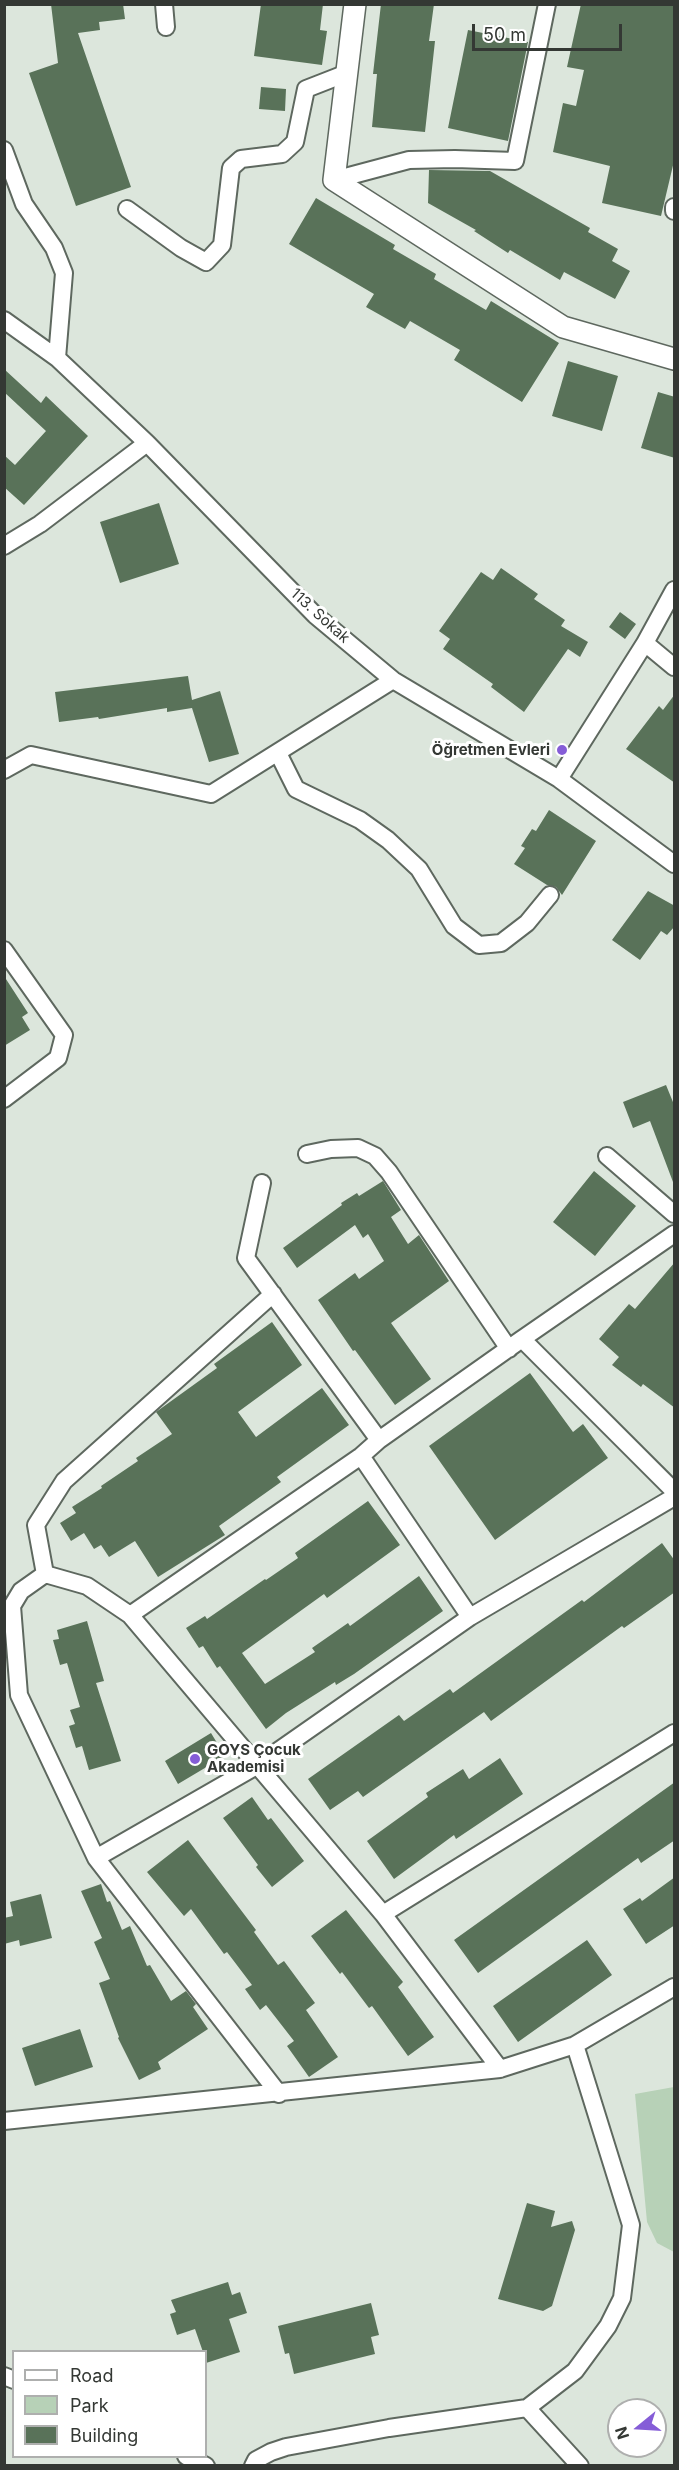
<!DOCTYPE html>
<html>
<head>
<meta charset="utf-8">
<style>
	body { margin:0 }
	#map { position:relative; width:679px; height:2470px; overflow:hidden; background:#dce6dc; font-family:Inter,sans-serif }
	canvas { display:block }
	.frame { position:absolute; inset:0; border:6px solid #343834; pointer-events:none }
	.legend { position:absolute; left:12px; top:2350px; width:195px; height:108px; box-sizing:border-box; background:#fff; border:2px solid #aeafae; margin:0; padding:8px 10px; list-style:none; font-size:18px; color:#343834 }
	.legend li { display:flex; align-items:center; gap:12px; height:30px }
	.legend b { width:30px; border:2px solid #aeafae }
	.north { position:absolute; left:607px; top:2398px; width:60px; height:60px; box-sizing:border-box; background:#fff; border:2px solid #aeafae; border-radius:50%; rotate:252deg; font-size:16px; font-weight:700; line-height:24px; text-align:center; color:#343834 }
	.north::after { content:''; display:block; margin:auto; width:21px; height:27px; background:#855dd7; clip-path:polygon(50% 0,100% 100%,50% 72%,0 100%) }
	.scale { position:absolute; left:472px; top:24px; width:150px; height:27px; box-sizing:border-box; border:3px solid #343834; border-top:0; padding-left:8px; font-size:18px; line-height:21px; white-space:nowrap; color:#343834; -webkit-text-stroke:4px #fff; paint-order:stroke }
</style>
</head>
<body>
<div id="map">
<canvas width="679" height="2470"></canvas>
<div class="frame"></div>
<ul class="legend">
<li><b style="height:8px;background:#fff"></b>Road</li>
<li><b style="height:16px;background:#b7d1b7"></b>Park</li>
<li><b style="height:16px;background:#597259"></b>Building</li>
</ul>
<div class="north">N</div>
<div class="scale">50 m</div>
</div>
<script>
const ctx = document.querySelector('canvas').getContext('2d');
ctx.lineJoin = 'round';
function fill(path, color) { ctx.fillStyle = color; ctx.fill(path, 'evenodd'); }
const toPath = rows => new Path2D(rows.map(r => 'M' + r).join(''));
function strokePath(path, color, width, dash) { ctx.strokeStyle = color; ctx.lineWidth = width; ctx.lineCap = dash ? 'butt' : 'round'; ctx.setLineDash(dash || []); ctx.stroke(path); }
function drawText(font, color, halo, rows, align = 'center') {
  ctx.font = font + ' Inter,sans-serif'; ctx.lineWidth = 6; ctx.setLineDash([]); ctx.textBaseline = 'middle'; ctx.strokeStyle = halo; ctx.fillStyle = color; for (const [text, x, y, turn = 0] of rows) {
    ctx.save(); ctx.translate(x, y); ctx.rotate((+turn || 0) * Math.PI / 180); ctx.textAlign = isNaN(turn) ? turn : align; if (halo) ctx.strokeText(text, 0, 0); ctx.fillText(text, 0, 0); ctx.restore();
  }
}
const green = toPath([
	[674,2087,674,2252,657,2243,647,2222,635,2094]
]);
const building = toPath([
	[51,4,123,4,125,19,99,22,100,30,78,33,131,187,76,206,29,73,58,63],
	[261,4,323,4,320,30,327,31,322,65,254,56],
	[381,4,434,4,429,41,435,41,425,132,372,127,377,74,373,74],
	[581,4,675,4,675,157,661,216,602,203,610,166,553,152,563,103,576,106,584,70,567,67],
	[468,30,528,42,508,141,448,128],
	[261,87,286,89,285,111,259,109],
	[429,170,490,171,590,228,588,232,618,249,612,261,630,271,615,299,564,272,560,280,510,250,508,253,474,231,476,230,428,203],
	[316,198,395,245,393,249,436,274,434,279,486,310,491,301,559,343,522,402,454,360,460,350,410,321,405,329,366,307,374,294,289,244],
	[568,361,618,376,602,431,552,416],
	[4,369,41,403,46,396,88,436,24,505,4,487,4,455,15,465,46,431,4,392],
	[658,392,675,397,675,458,641,448],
	[159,503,179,564,120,583,100,522],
	[501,568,538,594,534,599,565,620,561,626,588,642,580,657,568,649,524,712,491,687,493,684,443,649,450,639,439,631,481,572,493,580],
	[620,612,636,624,625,639,609,627],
	[188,676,192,700,220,691,239,754,209,762,192,708,167,712,167,708,99,719,98,717,59,722,55,692],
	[675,694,675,783,626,749,659,706,663,710],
	[549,810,596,841,562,895,556,887,547,885,514,864,525,848,521,846,532,829,536,831],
	[648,891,675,906,675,926,667,935,661,931,640,960,612,940],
	[4,976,28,1013,22,1017,30,1030,4,1046],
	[666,1085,675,1107,673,1182,650,1121,633,1128,623,1102],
	[594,1171,636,1206,595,1256,553,1222],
	[383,1181,401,1210,391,1217,408,1244,419,1235,449,1281,391,1323,431,1379,395,1405,355,1350,353,1351,318,1300,355,1273,359,1279,384,1261,368,1234,363,1238,355,1225,297,1268,283,1248,342,1205,341,1203,357,1193,359,1196],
	[675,1262,675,1408,643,1384,641,1387,612,1365,619,1357,599,1339,629,1304,635,1309],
	[272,1322,302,1365,238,1412,256,1437,322,1388,349,1425,277,1477,281,1482,219,1526,225,1535,158,1577,135,1541,109,1557,101,1545,94,1549,84,1533,71,1541,60,1523,76,1513,72,1507,102,1488,101,1486,138,1461,136,1458,172,1434,156,1412,217,1368,214,1364],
	[530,1373,573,1432,583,1424,608,1458,495,1540,429,1446],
	[368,1501,400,1545,327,1598,324,1594,242,1653,265,1684,315,1652,312,1648,348,1623,350,1626,419,1576,443,1611,354,1674,336,1685,335,1682,286,1713,266,1729,220,1666,217,1668,203,1646,199,1648,186,1628,205,1616,207,1619,265,1579,266,1580,298,1558,295,1553],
	[662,1543,675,1561,675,1592,624,1628,622,1626,491,1721,484,1712,363,1797,358,1791,330,1810,308,1779,399,1715,404,1721,450,1689,453,1693,582,1600,584,1602],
	[87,1621,104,1681,96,1683,121,1761,89,1770,82,1746,76,1748,69,1726,75,1724,70,1710,80,1707,67,1663,60,1665,53,1640,59,1639,57,1630],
	[211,1733,225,1756,178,1784,165,1761],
	[500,1758,523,1794,456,1839,454,1835,394,1879,367,1841,428,1797,426,1793,463,1769,469,1779],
	[675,1782,675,1840,641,1863,638,1858,617,1873,478,1973,454,1940],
	[252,1797,268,1820,271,1818,304,1861,272,1887,256,1867,258,1865,223,1818],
	[188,1840,256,1930,254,1932,278,1965,284,1961,315,2003,306,2010,338,2057,309,2077,287,2046,294,2041,266,2005,260,2010,245,1989,252,1985,227,1952,224,1954,191,1909,184,1916,147,1872],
	[675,1877,675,1925,646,1944,623,1909,640,1898,642,1901],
	[101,1884,107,1902,110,1901,122,1930,130,1926,147,1966,150,1965,171,2001,186,1991,196,2004,193,2007,208,2029,158,2062,161,2069,139,2080,118,2038,119,2037,99,1983,110,1979,94,1942,102,1938,81,1891],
	[41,1894,52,1938,20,1946,19,1940,4,1944,4,1918,13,1916,10,1902],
	[346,1910,403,1982,398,1987,434,2037,408,2056,372,2006,369,2008,342,1972,340,1974,311,1936],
	[587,1940,612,1975,518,2042,493,2006],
	[80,2029,93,2067,35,2086,22,2048],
	[527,2203,555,2211,551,2227,572,2221,575,2230,552,2306,543,2311,498,2299],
	[228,2282,232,2295,240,2292,247,2313,229,2319,240,2352,206,2363,206,2352,203,2352,195,2329,177,2335,170,2314,176,2312,171,2300],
	[371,2303,379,2335,371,2337,375,2354,294,2374,289,2353,285,2354,278,2326]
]);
const minor = toPath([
	[164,4,166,27],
	[4,150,24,204,54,248,64,273,57,358],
	[334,180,409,160,455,159,515,161,547,4],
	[127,209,181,248,206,262,222,245,231,168,241,159,282,154,295,142,306,89,347,73],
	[674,211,674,207],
	[4,320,57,358,147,443,315,615,393,680,559,779,674,864],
	[4,546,40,524,147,443],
	[645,643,674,590],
	[278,753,296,789,360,820,388,840,419,869,454,926,479,945,501,943,527,923,550,895],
	[4,770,31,755,211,794,393,680],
	[559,779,645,643,674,667],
	[4,950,64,1035,58,1058,4,1099],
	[307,1154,331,1149,358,1148,375,1156,389,1172,509,1349],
	[607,1156,674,1214],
	[262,1183,246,1258,379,1440],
	[522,1339,674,1234],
	[361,1456,470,1617],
	[45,1574,36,1525,64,1481,273,1294],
	[130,1615,361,1456,379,1440,522,1339,674,1491],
	[96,1858,258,1765,470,1617,674,1497],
	[383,1914,674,1733],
	[279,2094,96,1858,19,1695,12,1606,21,1591,45,1574,87,1586,130,1615,383,1914,500,2069],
	[4,2121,500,2069,575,2045,674,1987],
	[4,2376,14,2380],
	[527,2408,580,2466],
	[186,2456,206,2466],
	[253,2466,256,2460,271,2452,286,2447,389,2428,527,2408,575,2371,608,2326,622,2298,631,2225,575,2045]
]);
const tertiary = toPath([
	[355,4,334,180,563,327,674,359]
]);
const markers = [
	[562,750,6,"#855dd7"],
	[195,1759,6,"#855dd7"]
];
const streetNames = [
	["113. Sokak",320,616,42]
];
const poiNames = [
	["Öğretmen Evleri",550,750],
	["GOYS Çocuk",207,1750,"left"],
	["Akademisi",207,1767,"left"]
];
fill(green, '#b7d1b7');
fill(building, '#597259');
strokePath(minor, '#5e685f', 20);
strokePath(tertiary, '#5e685f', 24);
strokePath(minor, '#fff', 16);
strokePath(tertiary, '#fff', 21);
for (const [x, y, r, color] of markers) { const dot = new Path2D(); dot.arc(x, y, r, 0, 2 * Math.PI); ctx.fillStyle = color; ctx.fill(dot); strokePath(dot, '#fff', 2); }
drawText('15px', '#343834', '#fff', streetNames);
drawText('bold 15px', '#343834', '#fff', poiNames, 'right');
</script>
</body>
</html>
